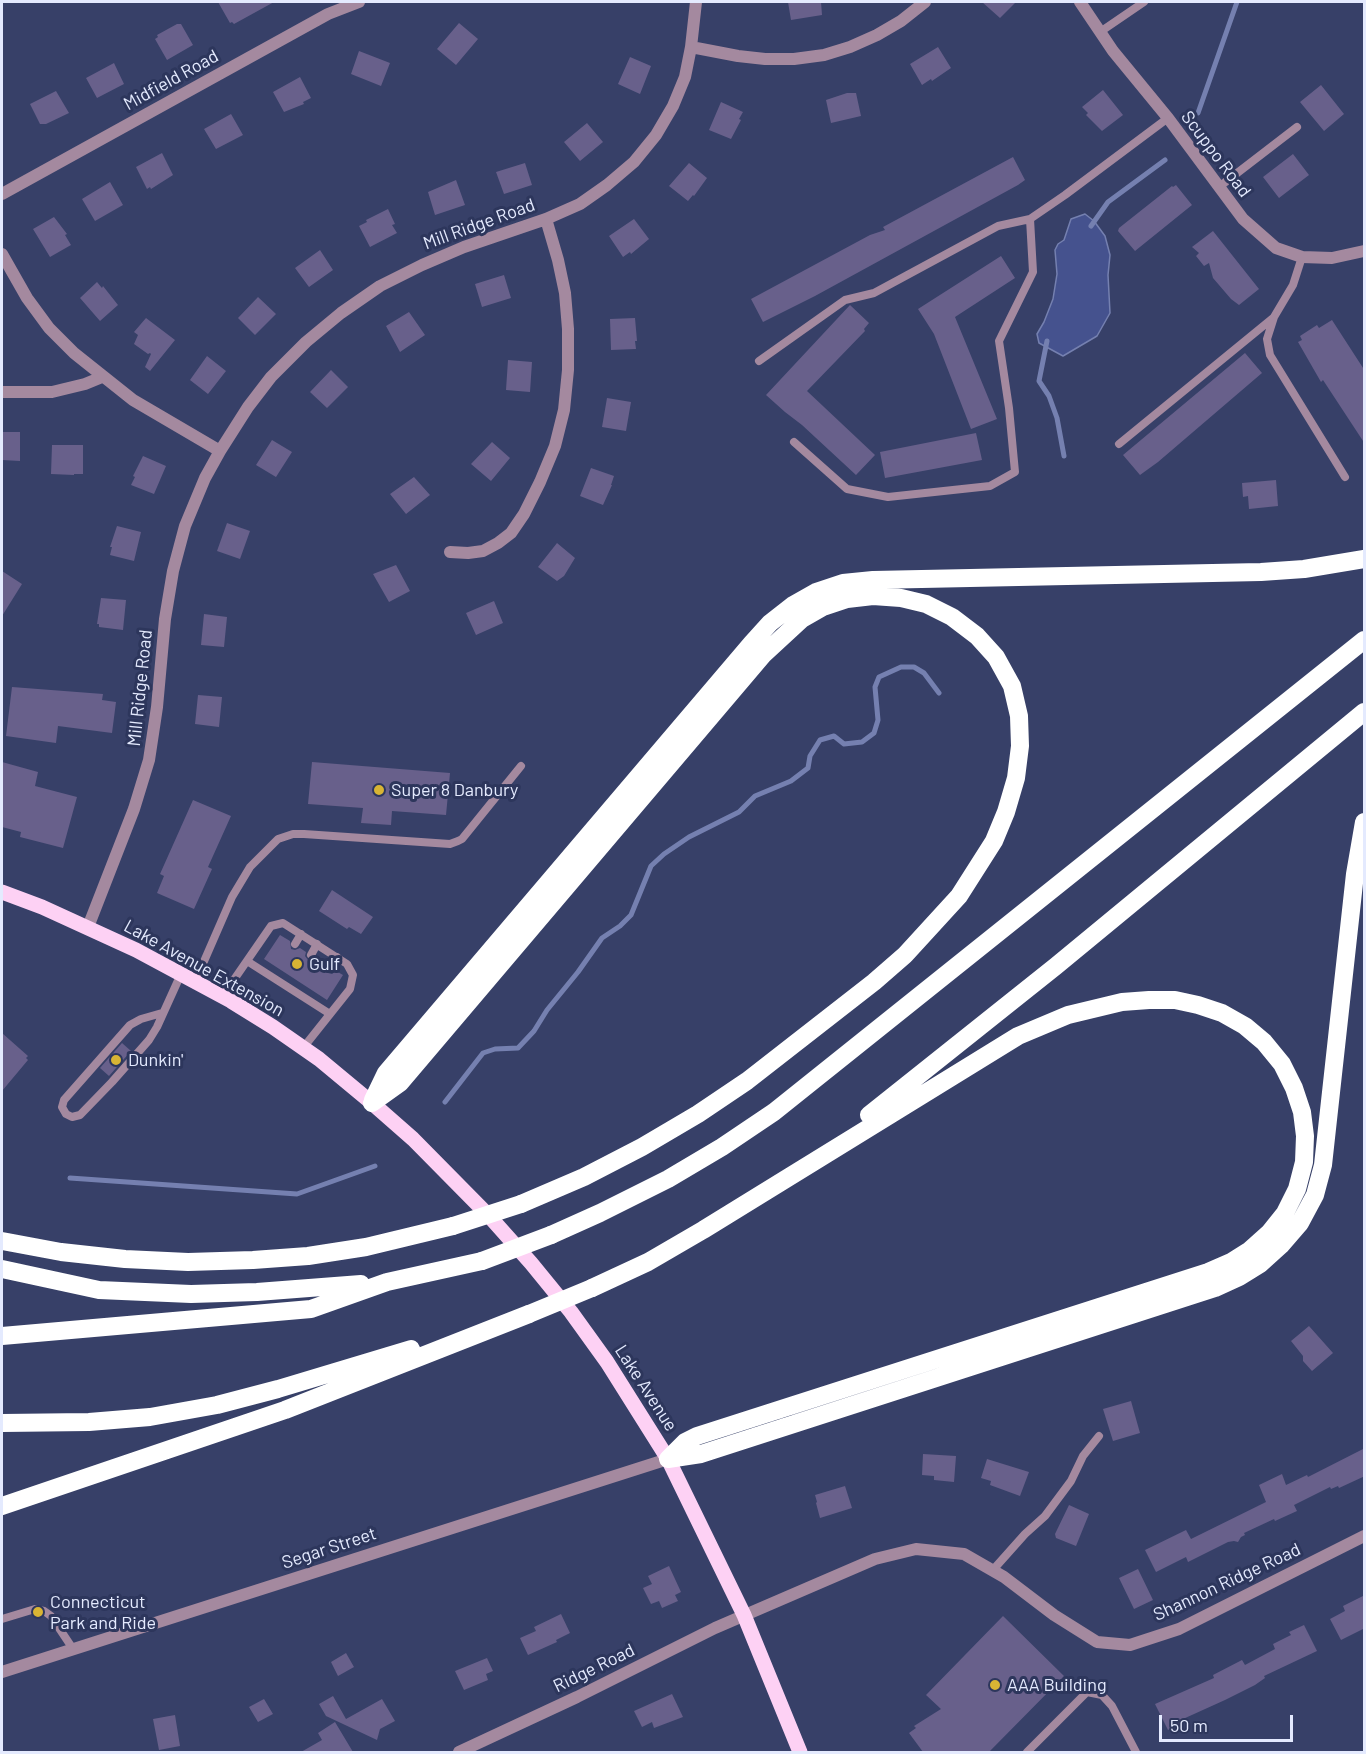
<!DOCTYPE html>
<html>
<head>
<meta charset="utf-8">
<style>
	body { margin:0 }
	#map { position:relative; width:1366px; height:1754px; overflow:hidden; background:#374068; font-family:Barlow,sans-serif }
	canvas { display:block }
	.frame { position:absolute; inset:0; border:3px solid #e4eafe; pointer-events:none }
	.scale { position:absolute; left:1159px; top:1715px; width:134px; height:27px; box-sizing:border-box; border:3px solid #e4eafe; border-top:0; padding-left:8px; font-size:18px; line-height:21px; white-space:nowrap; color:#e4eafe; -webkit-text-stroke:4px #2d365c; paint-order:stroke }
</style>
</head>
<body>
<div id="map">
<canvas width="1366" height="1754"></canvas>
<div class="frame"></div>
<div class="scale">50 m</div>
</div>
<script>
const ctx = document.querySelector('canvas').getContext('2d');
ctx.lineJoin = 'round';
function fill(path, color) { ctx.fillStyle = color; ctx.fill(path, 'evenodd'); }
const toPath = rows => new Path2D(rows.map(r => 'M' + r).join(''));
function strokePath(path, color, width, dash) { ctx.strokeStyle = color; ctx.lineWidth = width; ctx.lineCap = dash ? 'butt' : 'round'; ctx.setLineDash(dash || []); ctx.stroke(path); }
function drawText(font, color, halo, rows, align = 'center') {
  ctx.font = font + ' Barlow,sans-serif'; ctx.lineWidth = 6; ctx.setLineDash([]); ctx.textBaseline = 'middle'; ctx.strokeStyle = halo; ctx.fillStyle = color; for (const [text, x, y, turn = 0] of rows) {
    ctx.save(); ctx.translate(x, y); ctx.rotate((+turn || 0) * Math.PI / 180); ctx.textAlign = isNaN(turn) ? turn : align; if (halo) ctx.strokeText(text, 0, 0); ctx.fillText(text, 0, 0); ctx.restore();
  }
}
const water = toPath([
	[1085,214,1094,221,1105,236,1110,255,1108,275,1110,313,1097,336,1063,356,1039,343,1037,334,1044,322,1053,299,1057,274,1055,250,1058,244,1064,240,1071,219,1085,214]
]);
const stream = toPath([
	[1198,113,1237,2],
	[1091,226,1108,202,1165,160],
	[1047,341,1039,381,1049,396,1057,418,1064,456],
	[445,1102,483,1053,495,1049,518,1048,534,1031,547,1010,578,972,602,938,620,926,631,915,651,866,664,854,689,837,739,812,755,796,791,781,808,768,810,756,820,740,834,736,844,744,862,742,874,733,878,720,875,687,879,677,901,667,914,667,924,673,939,693],
	[70,1178,297,1194,375,1166]
]);
const building = toPath([
	[218,2,274,2,234,24,232,22,230,23],
	[788,2,821,2,822,15,791,20],
	[982,2,1016,2,1000,18],
	[459,23,478,39,456,65,437,49],
	[177,24,181,24,193,45,167,60,155,39,158,37,157,35],
	[938,47,951,68,932,81,931,79,922,85,910,64],
	[359,51,390,63,381,86,351,74],
	[630,57,651,66,640,94,618,84],
	[114,63,124,84,97,98,86,78],
	[300,77,311,98,303,102,304,104,284,112,273,92],
	[1321,85,1344,114,1324,131,1300,102],
	[1103,90,1123,115,1102,131,1086,115,1088,113,1082,107],
	[56,91,69,113,46,124,40,124,30,104],
	[847,93,856,93,861,116,831,123,826,100],
	[721,102,743,112,739,119,741,120,731,139,709,130],
	[231,114,243,135,216,149,204,129],
	[587,123,603,142,580,161,564,142],
	[162,153,173,175,151,189,150,187,147,189,136,167],
	[1293,154,1309,175,1279,198,1263,177],
	[1013,157,1025,180,1018,185,815,296,763,322,751,299,870,235,885,230,883,227],
	[525,163,532,185,504,194,496,172],
	[689,163,707,178,694,196,693,195,688,201,669,186],
	[456,180,465,205,435,215,428,192],
	[110,182,123,205,95,221,82,199],
	[1176,185,1192,205,1135,251,1118,231,1119,228,1172,186,1173,187],
	[388,209,395,224,392,225,397,233,370,247,359,226,367,222,366,220],
	[54,217,67,234,65,235,71,245,50,257,33,229],
	[634,219,649,239,631,254,630,252,623,257,609,236],
	[1213,231,1259,289,1239,305,1231,299,1213,278,1209,263,1204,266,1196,256,1199,253,1192,247],
	[320,250,333,270,309,287,295,268],
	[1001,256,1015,278,955,317,997,419,971,429,934,334,918,309],
	[504,275,511,298,482,307,475,284],
	[97,282,102,288,103,286,118,305,100,321,80,298],
	[258,297,276,314,255,335,238,318],
	[850,305,869,323,864,329,865,331,807,391,875,455,856,475,802,425,785,412,766,395],
	[409,312,425,335,400,352,386,326],
	[146,318,175,340,150,371,145,367,151,354,150,353,148,354,134,344,138,335,134,332],
	[635,318,637,341,635,341,636,349,611,350,610,319],
	[1332,320,1365,371,1365,444,1323,380,1321,382,1298,342,1302,340,1300,336,1317,325,1319,328],
	[1245,353,1262,373,1158,462,1140,475,1123,455],
	[207,356,226,371,208,394,190,380],
	[508,360,532,362,530,392,506,390],
	[331,370,348,387,327,408,310,392],
	[607,398,631,402,626,431,602,427],
	[2,432,20,432,20,461,2,460],
	[976,433,982,460,885,478,880,452],
	[272,440,292,452,276,477,256,465],
	[492,442,510,458,491,481,471,464],
	[52,445,83,445,83,474,74,474,74,475,51,474],
	[143,456,166,466,154,494,131,485,135,477,133,476],
	[591,468,614,476,611,485,612,485,603,505,580,496],
	[414,477,430,495,406,514,390,494],
	[1276,480,1278,506,1249,509,1248,496,1243,497,1242,483],
	[227,523,250,531,240,559,217,551],
	[117,526,141,532,134,561,110,555,112,547,110,547],
	[557,543,575,558,564,576,557,581,538,567],
	[396,565,410,591,389,602,373,574],
	[2,571,22,584,2,616],
	[101,598,126,600,123,630,99,627,99,624,97,624],
	[494,601,503,623,476,635,466,613],
	[204,614,227,617,224,647,201,645],
	[12,687,103,694,102,700,116,702,112,733,58,726,56,743,6,736],
	[198,695,222,697,219,727,195,724],
	[2,762,38,772,35,786,77,797,63,848,20,837,21,832,2,827],
	[312,762,450,773,446,815,392,811,391,825,361,823,363,808,308,804],
	[193,800,231,816,208,867,212,869,194,909,157,893,164,876,160,874],
	[332,890,373,917,361,934,349,927,347,929,319,911],
	[280,935,290,941,291,949,295,950,300,948,306,952,305,956,308,960,312,961,316,958,326,965,325,969,328,973,332,974,336,971,343,975,327,1000,264,959],
	[2,1033,28,1056,26,1058,28,1060,2,1091],
	[122,1043,131,1051,109,1076,100,1068],
	[1309,1326,1333,1353,1312,1371,1303,1361,1303,1356,1291,1341],
	[1131,1401,1140,1433,1113,1441,1103,1409],
	[1365,1448,1365,1476,1339,1488,1338,1486,1331,1489,1330,1487,1294,1505,1297,1511,1275,1521,1274,1519,1244,1533,1245,1535,1241,1537,1238,1542,1234,1541,1228,1542,1188,1562,1186,1557,1156,1572,1145,1550,1186,1530,1191,1539,1266,1502,1259,1485,1282,1474,1286,1485,1307,1475,1308,1477],
	[923,1454,956,1456,954,1482,934,1480,934,1476,922,1475],
	[987,1459,1029,1472,1020,1496,990,1485,991,1481,981,1478],
	[845,1486,852,1508,820,1518,816,1503,817,1502,815,1495],
	[1069,1505,1089,1514,1076,1546,1056,1538,1055,1534],
	[669,1566,681,1592,675,1595,678,1601,662,1608,659,1601,651,1604,643,1588,652,1584,648,1576],
	[1138,1569,1153,1600,1134,1609,1119,1578],
	[1365,1595,1365,1628,1341,1640,1330,1619,1345,1611,1343,1606],
	[561,1614,570,1633,556,1640,557,1642,528,1655,520,1638,536,1631,534,1627],
	[1003,1616,1064,1676,989,1752,923,1752,909,1733,916,1728,914,1726,941,1709,926,1695],
	[1304,1625,1317,1651,1264,1676,1265,1678,1255,1685,1225,1700,1183,1719,1184,1722,1168,1730,1155,1704,1214,1678,1213,1675,1242,1660,1245,1665,1275,1649,1273,1644,1291,1635,1289,1632],
	[346,1653,354,1667,338,1676,331,1662],
	[487,1658,493,1671,486,1674,488,1680,464,1690,455,1671],
	[672,1694,683,1717,654,1728,652,1722,642,1727,634,1711],
	[333,1696,346,1719,382,1699,395,1721,380,1729,377,1740,326,1716,319,1704],
	[264,1699,273,1714,258,1722,249,1707],
	[175,1715,180,1746,159,1750,153,1719],
	[335,1722,353,1752,301,1752,322,1740,318,1733]
]);
const lane = toPath([
	[1100,32,1144,2],
	[1219,187,1297,127],
	[1302,257,1293,285,1274,317,1267,339,1270,355,1345,477],
	[759,361,845,300,874,293,998,226,1030,219,1065,195,1168,118],
	[794,442,847,489,888,497,990,486,1015,472,1009,408,999,341,1033,272,1030,219],
	[1119,444,1273,318],
	[295,944,301,934],
	[311,955,317,944],
	[247,961,330,1014],
	[331,968,337,957],
	[195,982,232,897,250,867,278,839,293,834,304,834,450,844,458,841,462,839,521,766],
	[222,997,271,926,283,923,347,964,353,975,350,989,303,1048],
	[162,1013,141,1019,130,1025,64,1100,62,1107,66,1114,72,1117,80,1115,112,1082,149,1040,157,1027,181,974],
	[992,1571,1025,1534,1045,1516,1071,1481,1083,1456,1099,1436],
	[2,1619,35,1609,44,1611,51,1616,73,1649],
	[1027,1752,1087,1692,1102,1695,1112,1706,1136,1752]
]);
const street = toPath([
	[1080,2,1113,51,1168,118,1243,219,1276,248,1302,257,1332,258,1364,251],
	[691,47,738,56,765,59,794,59,824,55,850,47,877,35,901,21,925,2],
	[2,194,328,14,359,2],
	[2,254,27,298,49,328,74,353,133,400,220,451],
	[2,392,52,392,85,384,102,377],
	[450,552,468,553,483,551,498,543,511,533,524,514,540,482,555,446,564,410,568,370,568,329,565,293,558,260,546,219],
	[88,927,134,809,149,760,157,707,165,619,173,571,185,526,205,478,220,451,248,407,271,377,306,342,341,313,380,286,422,265,464,247,546,219,580,204,607,185,634,162,656,135,673,106,685,77,691,47,696,2],
	[2,1672,668,1459],
	[459,1752,577,1697,715,1628,875,1559,916,1549,964,1554,1004,1577,1054,1615,1097,1642,1130,1645,1179,1629,1364,1536]
]);
const primary = toPath([
	[2,892,42,907,136,950,231,1001,273,1027,319,1059,372,1103,413,1139,490,1217,531,1263,571,1312,607,1362,668,1459,744,1615,800,1752]
]);
const highway = toPath([
	[373,1100,386,1073,751,644,770,623,793,605,816,592,843,583,873,580,1261,572,1304,569,1364,559],
	[372,1103,400,1083,763,655,802,619,823,607,847,599,873,596,901,598,926,604,952,617,977,636,996,657,1012,686,1019,716,1020,746,1016,778,1006,812,994,841,959,896,905,955,874,982,747,1081,698,1114,642,1147,584,1177,521,1204],
	[869,1115,1056,966,1364,712],
	[551,1235,600,1213,668,1179,722,1147,774,1112,1364,640],
	[2,1241,61,1252,125,1259,188,1262,253,1260,308,1256,366,1247,453,1226],
	[2,1269,99,1290,191,1294,257,1292,361,1284],
	[592,1288,648,1262,703,1230,1018,1036,1068,1015,1122,1002,1149,1000,1175,1000,1198,1005,1222,1013,1245,1026,1264,1042,1282,1064,1294,1088,1302,1112,1305,1136,1304,1162,1297,1189,1285,1213,1269,1233,1250,1250,1231,1262,1208,1272,697,1436,685,1442,668,1459],
	[2,1336,311,1309,387,1282,482,1261],
	[2,1423,89,1422,150,1417,217,1405,278,1389,411,1349],
	[668,1459,701,1454,1215,1288,1239,1277,1260,1264,1281,1245,1300,1223,1315,1195,1323,1165,1355,874,1364,822],
	[2,1506,285,1410,529,1314]
]);
const highwayBridge = toPath([
	[453,1226,521,1204],
	[482,1261,551,1235],
	[529,1314,592,1288]
]);
const markers = [
	[379,790,6,"#d8b434"],
	[297,964,6,"#d8b434"],
	[116,1060,6,"#d8b434"],
	[38,1612,6,"#d8b434"],
	[995,1685,6,"#d8b434"]
];
const streetNames = [
	["Midfield Road",171,80,-29],
	["Scuppo Road",1216,154,53],
	["Mill Ridge Road",479,224,-20],
	["Mill Ridge Road",140,688,-84],
	["Lake Avenue Extension",204,968,29],
	["Lake Avenue",646,1388,57],
	["Segar Street",329,1548,-18],
	["Shannon Ridge Road",1227,1582,-25],
	["Ridge Road",594,1668,-26]
];
const poiNames = [
	["Super 8 Danbury",391,790],
	["Gulf",309,964],
	["Dunkin'",128,1060],
	["Connecticut",50,1602],
	["Park and Ride",50,1623],
	["AAA Building",1007,1685]
];
fill(water, '#45528e');
strokePath(water, '#7580b0', 1.5);
strokePath(stream, '#7580b0', 5);
fill(building, '#68608b');
strokePath(lane, '#a4899f', 8);
strokePath(street, '#a4899f', 12);
strokePath(primary, '#fdd1f4', 15);
strokePath(highway, '#fff', 18);
strokePath(highwayBridge, '#fff', 18);
for (const [x, y, r, color] of markers) { const dot = new Path2D(); dot.arc(x, y, r, 0, 2 * Math.PI); ctx.fillStyle = color; ctx.fill(dot); strokePath(dot, '#2d365c', 2); }
drawText('18px', '#e4eafe', '#2d365c', streetNames);
drawText('18px', '#e4eafe', '#2d365c', poiNames, 'left');
</script>
</body>
</html>
